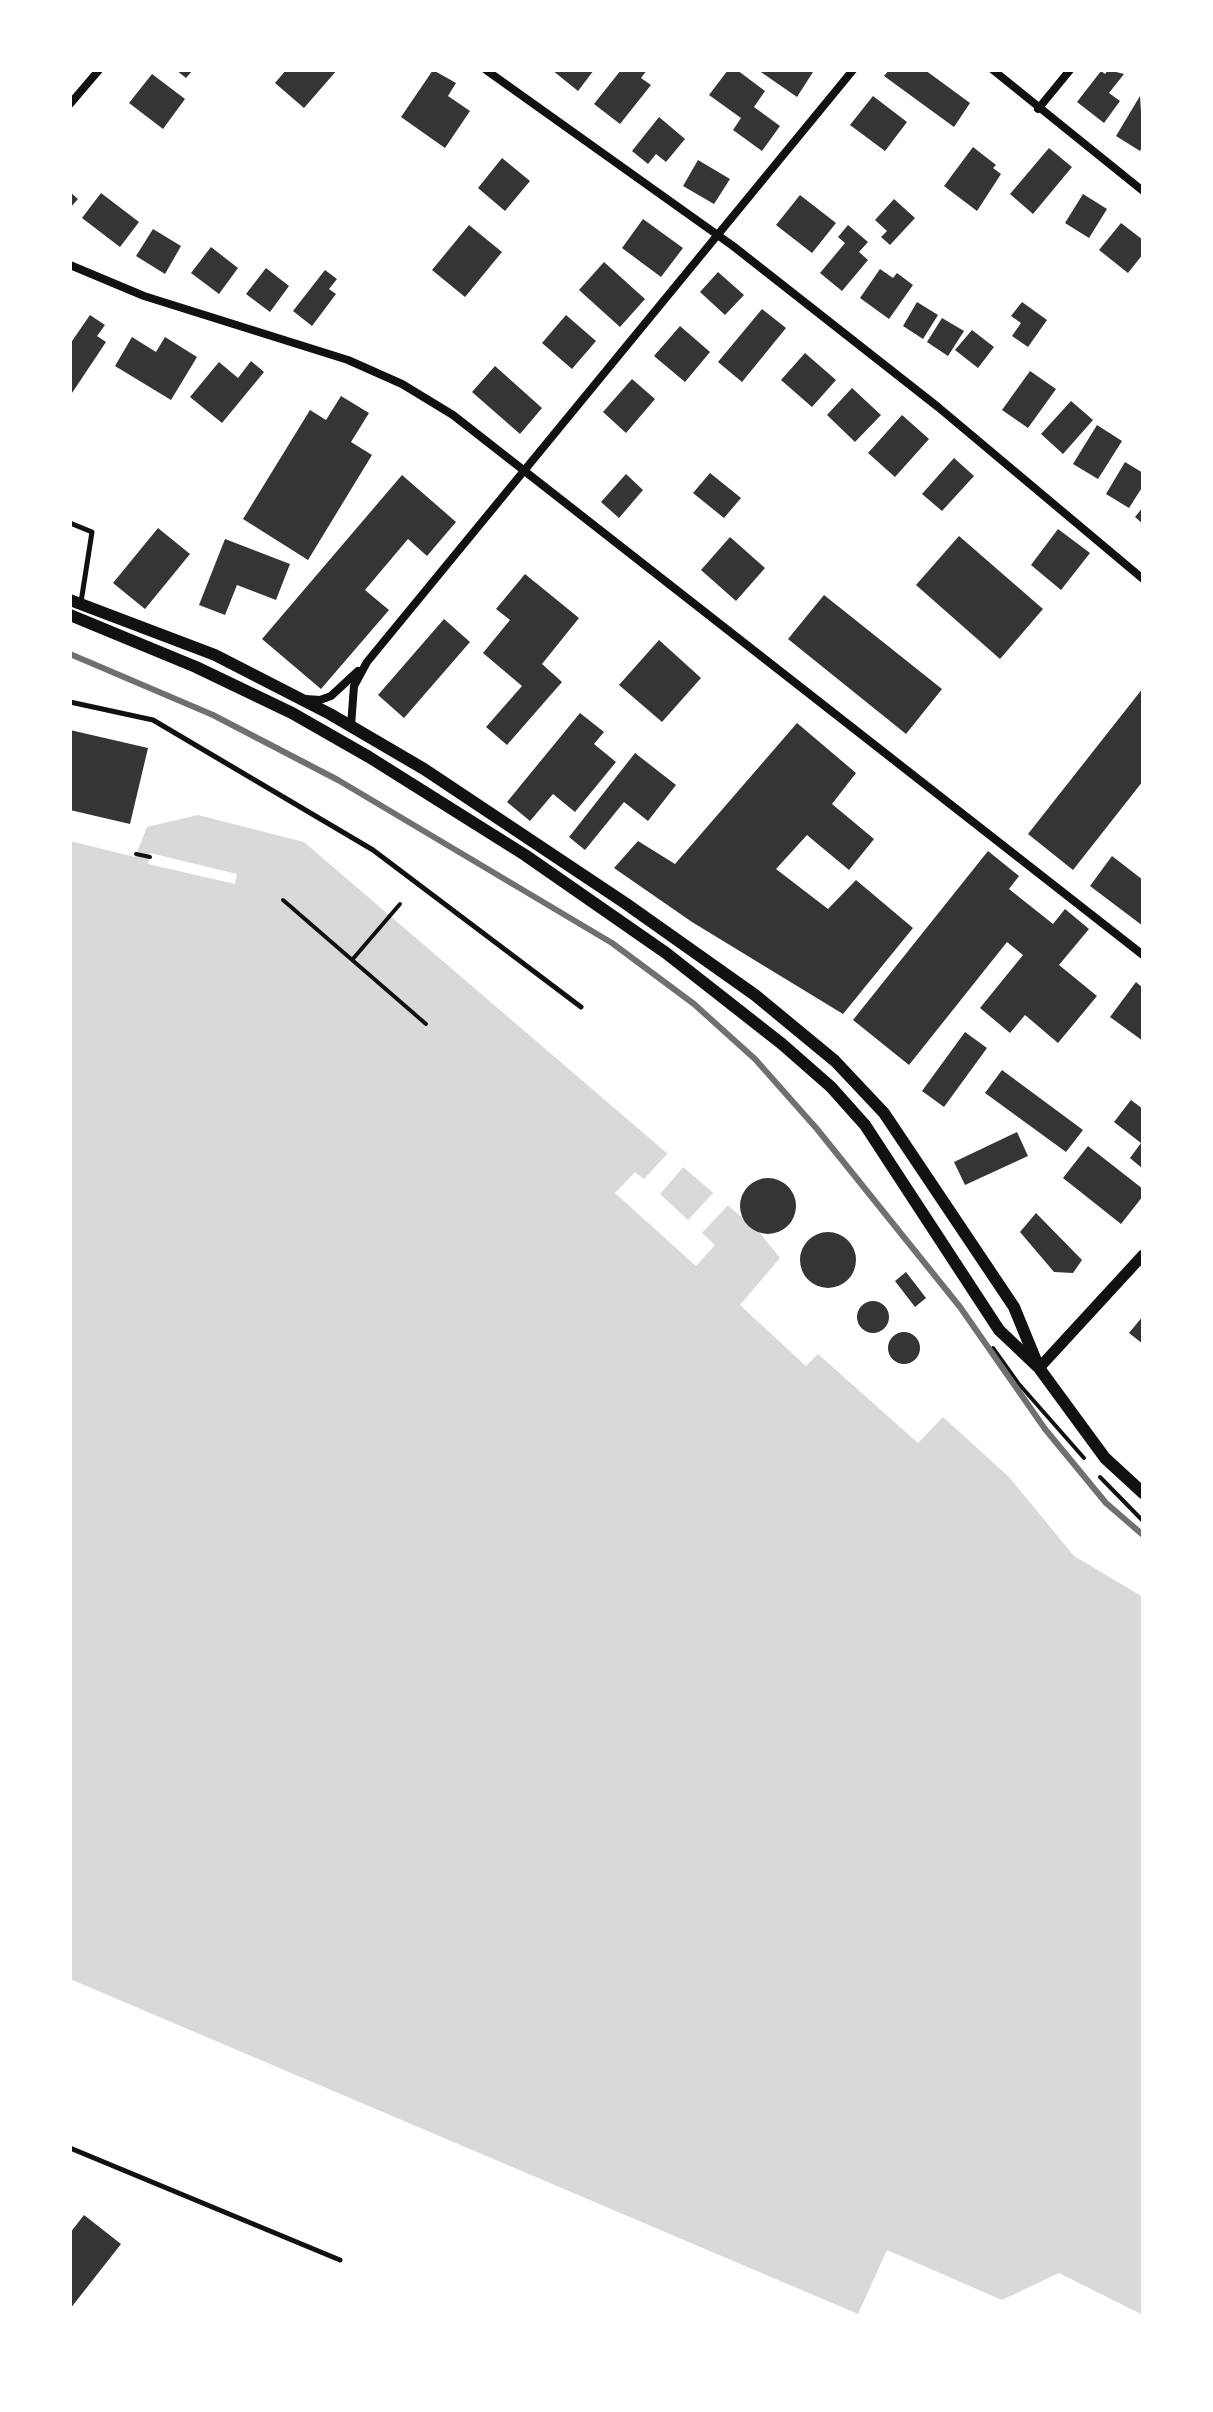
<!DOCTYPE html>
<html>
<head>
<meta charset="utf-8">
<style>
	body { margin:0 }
	#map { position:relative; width:1213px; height:2412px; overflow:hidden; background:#fff; font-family:"Titillium Web",sans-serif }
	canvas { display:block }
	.frame { position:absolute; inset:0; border:72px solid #fff; pointer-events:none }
</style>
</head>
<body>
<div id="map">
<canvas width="1213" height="2412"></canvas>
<div class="frame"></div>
</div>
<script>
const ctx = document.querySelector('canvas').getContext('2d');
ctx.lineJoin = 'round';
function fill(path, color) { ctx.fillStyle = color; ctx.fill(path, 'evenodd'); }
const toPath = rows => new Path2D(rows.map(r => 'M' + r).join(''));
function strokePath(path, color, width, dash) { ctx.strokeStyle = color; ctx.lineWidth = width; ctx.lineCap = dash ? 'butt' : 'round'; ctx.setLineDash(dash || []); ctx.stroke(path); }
const water = toPath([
	[198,815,304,842,760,1233,780,1258,740,1305,806,1366,818,1354,918,1443,943,1417,1009,1477,1074,1556,1143,1597,1143,2315,1059,2273,1002,2300,887,2250,858,2314,70,1979,70,841,135,857,147,827]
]);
const pier = toPath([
	[150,853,237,874,235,884,148,864],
	[670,1151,686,1164,660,1194,688,1220,716,1190,731,1202,702,1233,715,1245,696,1266,615,1193,635,1172,644,1179]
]);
const building = toPath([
	[176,70,193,70,186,78],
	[286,70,337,70,304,108,275,83],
	[433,70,456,83,448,96,470,111,445,148,401,117],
	[552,70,594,70,578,91],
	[621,70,647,70,641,78,651,85,620,124,594,104],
	[728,70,737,70,765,91,754,107,780,126,762,151,733,130,741,118,709,95],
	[758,70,810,70,813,72,797,97],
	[889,70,925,70,970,103,954,127,884,76],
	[1108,70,1124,74,1109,93,1120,101,1104,123,1077,102,1101,71,1105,74],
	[152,74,185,99,163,129,129,103],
	[873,96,907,122,885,151,850,125],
	[1140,96,1143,145,1140,151,1116,136],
	[659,117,685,139,666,162,656,154,648,164,632,151],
	[973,147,996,165,993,168,1001,174,977,211,944,186],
	[1049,148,1072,167,1033,214,1010,194],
	[502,158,530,181,505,211,478,188],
	[698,160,730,179,714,204,683,186],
	[70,192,78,199,70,208],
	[101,193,139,222,120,247,82,218],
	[1083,194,1107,209,1089,238,1065,223],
	[800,195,836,223,812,253,776,225],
	[894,199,915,218,890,245,881,237,887,231,875,220],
	[643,219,683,248,661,277,622,248],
	[1121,223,1143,240,1143,254,1128,273,1099,250],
	[469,225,502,252,465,297,432,270],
	[848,225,868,242,859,252,868,260,842,291,820,273,845,243,838,237],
	[153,229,181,246,165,274,136,256],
	[211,247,238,268,219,294,191,273],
	[604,262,645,299,620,327,579,290],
	[266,268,289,286,270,312,246,294],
	[880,269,893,278,897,273,913,285,889,319,860,298],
	[325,270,337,279,329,289,336,294,312,326,293,311],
	[718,272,744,295,725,315,700,292],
	[917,302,938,315,923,339,903,326],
	[1022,302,1047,320,1028,347,1012,336,1021,323,1011,316],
	[762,309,786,328,742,382,718,362],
	[90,315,105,325,97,336,106,342,70,396,70,344],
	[566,315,596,341,572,369,542,343],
	[942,318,964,331,948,356,927,342],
	[680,326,710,352,685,382,654,356],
	[972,330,994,347,978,368,955,350],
	[132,337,156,352,165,337,197,357,171,400,115,366],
	[805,353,836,380,812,407,781,380],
	[251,361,264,372,222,423,190,397,219,362,238,378],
	[495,366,542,408,520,434,472,392],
	[1030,371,1056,389,1028,428,1002,410],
	[632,379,655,399,626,433,603,412],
	[852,388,881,415,855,442,827,415],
	[341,396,369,413,351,442,372,455,308,560,243,519,310,410,326,420],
	[1071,401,1093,420,1063,454,1041,434],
	[902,415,929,439,895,477,868,453],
	[1097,425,1122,441,1098,479,1073,464],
	[954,458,974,476,942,511,922,494],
	[1125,462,1143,473,1143,486,1129,508,1106,494],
	[710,473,741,498,724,518,693,493],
	[626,474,643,490,619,518,601,502],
	[402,475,456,522,427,556,408,539,365,590,389,610,321,689,262,639],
	[1143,507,1143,524,1135,517],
	[158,528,190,554,145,609,113,583],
	[1058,529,1090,553,1061,590,1031,565],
	[959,536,1043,609,1000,659,916,585],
	[730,537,765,568,736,601,701,570],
	[225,539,290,564,276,600,237,585,225,615,199,605],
	[525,574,579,618,542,664,562,682,507,745,486,727,522,686,483,653,510,620,496,609],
	[824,595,942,689,906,734,788,639],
	[444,619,470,642,404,718,378,695],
	[659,640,701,678,662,722,619,685],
	[1143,688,1143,781,1073,870,1028,834],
	[580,713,604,732,594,744,616,762,575,812,553,794,530,821,507,802],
	[797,723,856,773,832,804,874,839,849,870,807,835,776,869,828,909,856,880,913,928,843,1014,692,922,614,868,638,841,675,864],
	[70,730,148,748,130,824,70,810],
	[635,753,676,785,648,821,624,802,585,850,569,837],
	[988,851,1019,876,1009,889,1053,924,1065,909,1089,929,1059,965,1097,996,1058,1043,1025,1015,1010,1033,980,1008,1023,955,1007,942,909,1065,853,1020],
	[1112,856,1143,880,1143,926,1090,886],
	[1136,982,1143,988,1143,1041,1110,1017],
	[965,1032,987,1048,944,1107,922,1091],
	[1002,1070,1083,1130,1066,1152,985,1093],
	[1131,1100,1143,1109,1143,1169,1130,1158,1141,1143,1114,1122],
	[1017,1132,1028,1156,965,1185,954,1162],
	[1088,1146,1143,1189,1143,1196,1121,1224,1063,1178],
	'740 1206a28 28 0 1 1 56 0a28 28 0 1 1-56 0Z',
	[1036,1213,1082,1260,1073,1273,1054,1272,1020,1232],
	'800 1260a28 28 0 1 1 56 0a28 28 0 1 1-56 0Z',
	[906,1272,926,1298,915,1307,895,1281],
	'857 1317a16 16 0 1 1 32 0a16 16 0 1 1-32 0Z',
	[1143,1316,1143,1344,1129,1333],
	'888 1348a16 16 0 1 1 32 0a16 16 0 1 1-32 0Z',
	[84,2215,121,2244,70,2309,70,2233]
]);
const path = toPath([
	[136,854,150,857],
	[283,900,426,1024],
	[352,960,400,904],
	[993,1348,1018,1383,1084,1458],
	[1100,1477,1143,1521]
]);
const service = toPath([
	[70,523,92,532,81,602],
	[70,702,153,720,373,850,581,1007],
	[70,2148,340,2260]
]);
const minor = toPath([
	[486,70,733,246,938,407,1143,579],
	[993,70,1143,191],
	[70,104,99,70],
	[1038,109,1070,70],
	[70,265,144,296,348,360,402,384,453,415,1143,955],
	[306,699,320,700,331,696,358,671],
	[351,726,354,686,367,662,853,70]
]);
const tertiary = toPath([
	[1039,1368,1143,1255]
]);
const secondary = toPath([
	[70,600,215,655,330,714,424,769,625,903,755,995,835,1061,884,1113,1014,1307,1039,1368],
	[70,615,196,667,292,713,369,757,525,855,666,953,782,1044,831,1087,865,1125,999,1330,1039,1368,1105,1458,1143,1493]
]);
const rail = toPath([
	[70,654,213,715,338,780,612,943,694,1004,755,1059,817,1129,960,1307,1045,1429,1106,1503,1143,1535]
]);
fill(water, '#d9d9d9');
fill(pier, '#fff');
fill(building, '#353535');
strokePath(path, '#111', 4);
strokePath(service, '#111', 5);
strokePath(minor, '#111', 8);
strokePath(tertiary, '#111', 11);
strokePath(secondary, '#111', 12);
strokePath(rail, '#707070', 6);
</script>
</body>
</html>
